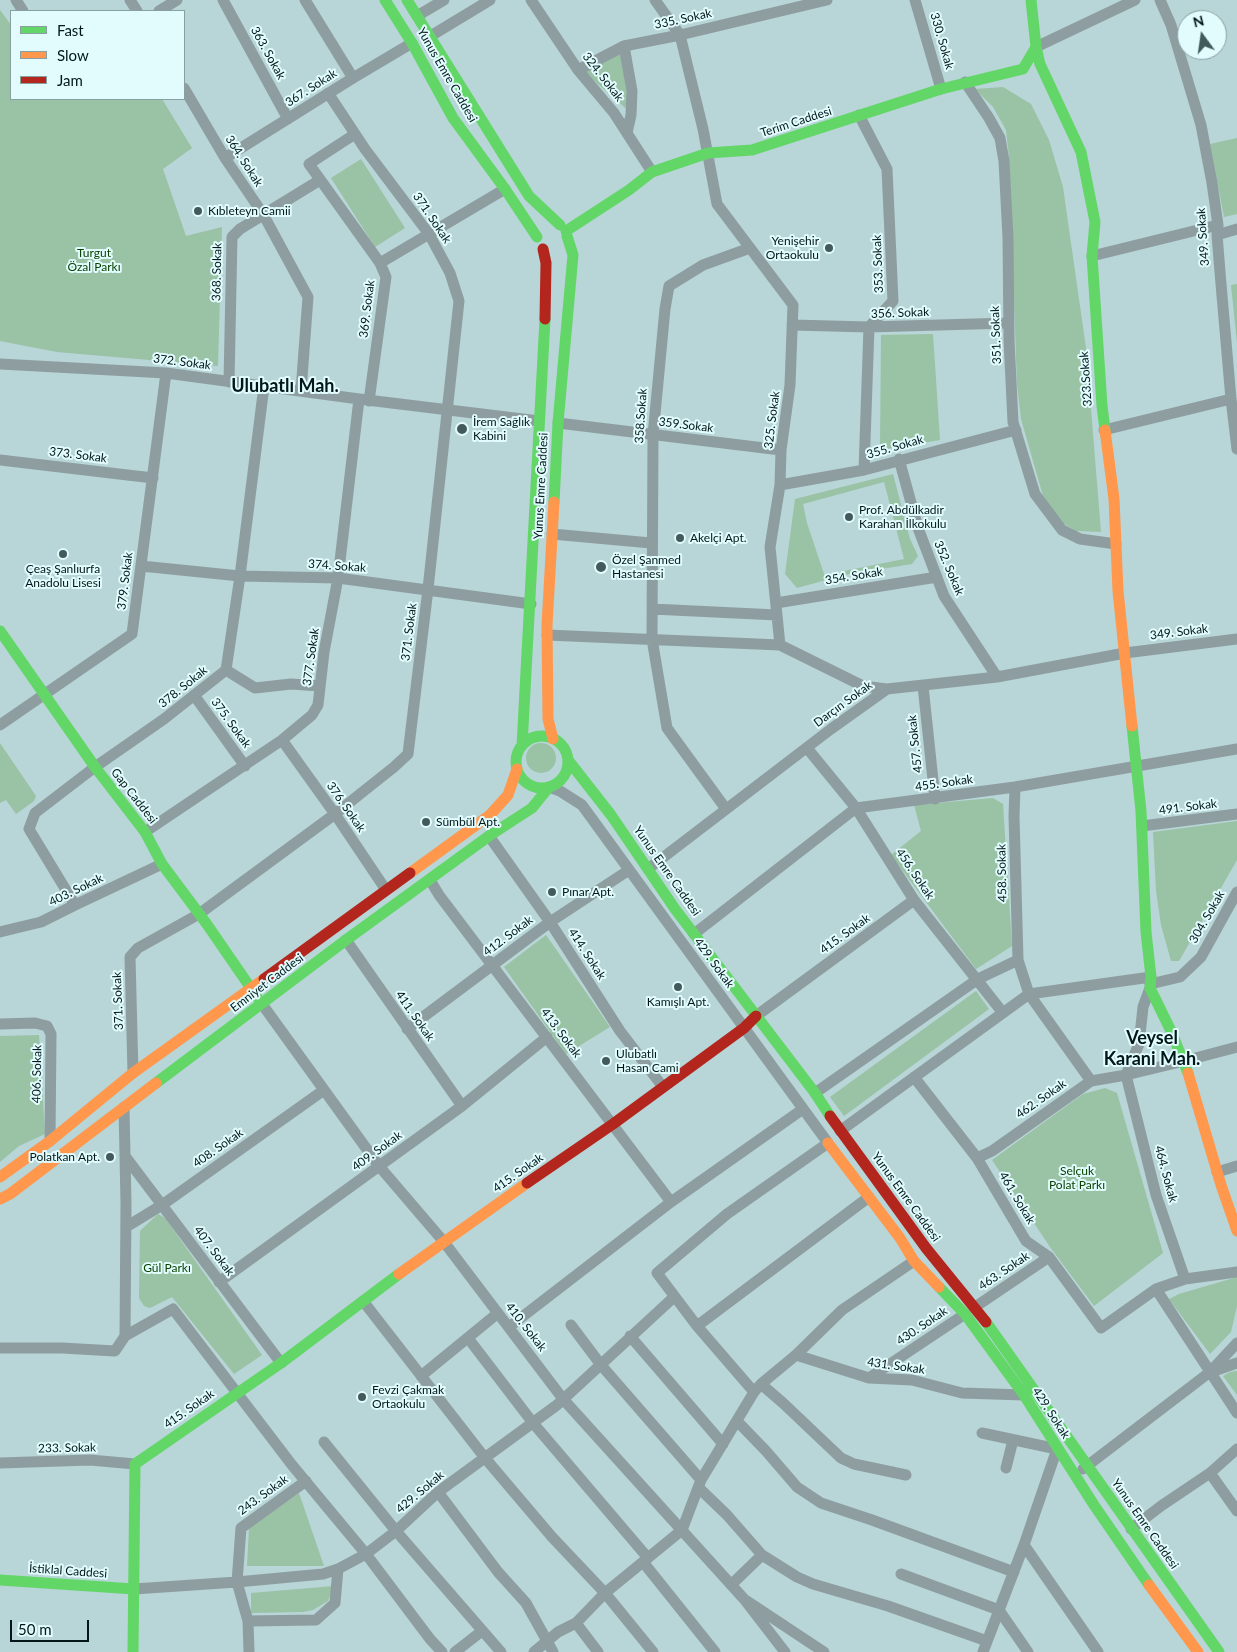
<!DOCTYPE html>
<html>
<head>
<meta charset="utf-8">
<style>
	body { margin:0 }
	#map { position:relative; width:1237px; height:1652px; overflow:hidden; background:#b8d5d7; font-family:Lato,sans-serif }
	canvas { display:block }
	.legend { position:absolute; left:10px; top:10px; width:175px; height:90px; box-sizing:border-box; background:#e2fcfe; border:1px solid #89a0a2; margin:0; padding:6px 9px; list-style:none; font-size:15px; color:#031719 }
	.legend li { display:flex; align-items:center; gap:10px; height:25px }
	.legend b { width:25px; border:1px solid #89a0a2 }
	.north { position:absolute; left:1177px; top:10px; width:50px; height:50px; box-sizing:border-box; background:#e2fcfe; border:1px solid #89a0a2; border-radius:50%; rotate:346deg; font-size:14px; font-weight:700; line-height:20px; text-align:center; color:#031719 }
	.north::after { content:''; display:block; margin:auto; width:18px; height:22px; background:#425a5c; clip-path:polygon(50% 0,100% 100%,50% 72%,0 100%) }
	.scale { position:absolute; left:10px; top:1620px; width:79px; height:22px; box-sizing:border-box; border:2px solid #031719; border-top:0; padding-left:6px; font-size:15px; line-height:18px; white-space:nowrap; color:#031719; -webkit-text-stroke:4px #e2fcfe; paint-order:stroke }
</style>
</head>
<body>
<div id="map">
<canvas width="1237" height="1652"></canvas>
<ul class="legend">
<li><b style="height:6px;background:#63d668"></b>Fast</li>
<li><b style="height:6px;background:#ff974d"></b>Slow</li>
<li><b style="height:6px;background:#b3261e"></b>Jam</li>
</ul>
<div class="north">N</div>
<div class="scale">50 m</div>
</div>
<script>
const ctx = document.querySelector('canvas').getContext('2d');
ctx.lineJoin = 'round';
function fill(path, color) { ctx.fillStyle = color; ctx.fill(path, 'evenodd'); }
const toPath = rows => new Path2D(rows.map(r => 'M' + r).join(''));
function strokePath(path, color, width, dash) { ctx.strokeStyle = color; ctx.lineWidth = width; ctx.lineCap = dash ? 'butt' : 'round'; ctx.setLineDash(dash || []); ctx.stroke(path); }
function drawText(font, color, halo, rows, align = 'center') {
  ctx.font = font + ' Lato,sans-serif'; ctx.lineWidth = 4; ctx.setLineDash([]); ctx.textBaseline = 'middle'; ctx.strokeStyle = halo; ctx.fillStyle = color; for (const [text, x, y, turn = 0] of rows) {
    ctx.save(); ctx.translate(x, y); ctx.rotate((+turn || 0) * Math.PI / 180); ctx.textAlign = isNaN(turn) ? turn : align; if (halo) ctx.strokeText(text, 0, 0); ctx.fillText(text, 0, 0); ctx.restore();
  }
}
const green = toPath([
	[0,10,11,25,11,99,162,99,192,148,163,169,186,236,222,227,218,366,57,352,0,341],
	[620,51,630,112,583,71],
	[1003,87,1031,104,1049,140,1063,187,1086,348,1101,532,1076,531,1061,522,1043,496,1021,419,1017,384,1009,157,1006,130,993,107,975,89],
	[1237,138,1237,214,1224,217,1210,144],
	[361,159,405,228,375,247,331,178],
	[1237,284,1237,343,1231,285],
	[933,334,940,440,880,450,881,335],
	[893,474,910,539,918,556,912,564,844,575,844,571,904,559,884,482,803,504,807,523,826,580,797,588,785,574,795,499],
	[0,743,36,796,34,801,16,814,6,800,0,803],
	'526 758a15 15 0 1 1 30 0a15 15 0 1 1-30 0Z',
	[993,798,1003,804,1012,946,976,969,891,855,921,831,914,805],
	[1237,821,1237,860,1179,961,1171,961,1161,925,1156,891,1153,832],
	[546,935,610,1027,566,1054,504,967],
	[976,991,989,1009,844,1116,830,1097],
	[39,1035,45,1134,19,1146,0,1162,0,1036],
	[1105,1088,1117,1093,1163,1253,1094,1306,1050,1247,992,1160,1083,1094],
	[158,1214,165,1218,262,1355,234,1374,172,1297,150,1308,144,1306,139,1298,140,1231],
	[1237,1277,1237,1306,1231,1332,1210,1354,1169,1299,1179,1294],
	[1237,1371,1237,1395,1223,1376,1230,1372],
	[299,1493,324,1566,247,1566,249,1528],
	[334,1586,328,1601,313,1610,303,1612,251,1613,251,1593]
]);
const street = toPath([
	[16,0,23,11],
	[130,0,137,11],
	[223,0,288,119],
	[305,0,353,78],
	[531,0,578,70,614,113,652,172],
	[915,0,941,89],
	[1160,0,1171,25,1201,125,1212,183,1218,225,1217,235,1221,284,1231,399,1237,449],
	[159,11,177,0],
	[417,16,444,0],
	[429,37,490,0],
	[624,46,632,91,631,115,627,133],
	[1036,47,1135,0],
	[578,70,624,46,680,35,827,0],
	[965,82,989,118,1000,138,1004,161,1008,238,1009,340,1013,422,1035,494,1062,530,1080,539,1116,544],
	[184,88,225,158,263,214,308,297,301,391],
	[859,115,887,169,893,301,869,327,864,470],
	[355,134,309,164,380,263,386,277,369,401],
	[225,158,353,78,412,43],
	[1217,235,1237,229],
	[1092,256,1218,225],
	[380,263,505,189],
	[792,325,869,327,1009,323],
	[0,364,166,373,359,399,539,421],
	[229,382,232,237,240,229,320,180],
	[558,423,781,450],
	[1104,430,1231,399],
	[899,459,918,528,944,596,997,677],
	[0,460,153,478],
	[780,485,864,470,1016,430],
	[552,534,651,543],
	[141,566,240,576,338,578,531,604],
	[776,603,937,577],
	[652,609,777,615],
	[547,635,780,645,770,547,780,485,781,450,790,385,793,305,717,204,703,129,680,35,655,0],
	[780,645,863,686,887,689],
	[226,670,255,688,291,684,320,686],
	[923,686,935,799],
	[194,695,245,766],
	[0,725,132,634,166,373],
	[282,740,335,814,386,890],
	[807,748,856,808,914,900,1003,1013],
	[549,787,560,791,582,805,828,1143,727,1214,657,1273,697,1326,754,1392],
	[1015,787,1014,816,1018,960,1029,994,1151,977],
	[726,809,667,728,652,639,653,435,665,309,669,286,703,265,750,248],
	[1142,826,1237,814],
	[145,832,282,740,312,715,318,705,324,652,338,578,359,399],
	[489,836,550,922,620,1031,663,1087],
	[648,869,831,729,887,689,997,677,1125,653,1237,639],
	[430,880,439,895,671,1202],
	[75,905,29,829,35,813,95,767,164,719,226,670,240,576,264,386],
	[0,932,41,922,75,905,162,864],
	[694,934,856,808,1015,787,1237,749],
	[346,940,462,1106],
	[1150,984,1180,977,1201,957,1237,892],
	[1150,988,1143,1007,1139,1044,1126,1075,1156,1195,1185,1279],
	[262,1004,379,1166,444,1242,563,1399,744,1599,785,1652],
	[756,1016,914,900],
	[0,1024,35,1023,47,1026,51,1034,50,1141],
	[407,1029,550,922,629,870],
	[133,1073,130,957,138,948,199,914,335,814,394,767,408,754,428,589,459,301,450,273,429,234,365,149,328,93],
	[914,1077,977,1158,1026,1241,1049,1257,1101,1328,1156,1289,1185,1279,1237,1272],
	[815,1093,978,979,1018,960],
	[124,1107,126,1204,125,1336,173,1309,292,1465,366,1554,430,1639,442,1652],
	[840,1131,1029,994,1091,1081],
	[125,1156,281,1363],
	[977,1158,992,1151,1091,1081,1126,1075,1184,1061,1237,1047],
	[1217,1172,1237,1166],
	[126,1227,162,1205,324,1090],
	[219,1282,462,1106,547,1037],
	[1156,1289,1237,1413],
	[363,1301,485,1458,552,1537,605,1593,653,1652],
	[975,1307,1049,1257],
	[571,1325,601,1365,701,1480],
	[697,1326,869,1197],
	[509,1327,671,1202,803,1109],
	[630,1336,723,1444],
	[468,1338,533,1423,648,1558],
	[0,1348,62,1348,115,1351,125,1336],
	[796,1355,869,1378,912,1380,962,1393,1024,1395],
	[1214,1371,1237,1363],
	[421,1376,498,1313],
	[869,1378,965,1314],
	[761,1384,783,1403,841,1458,854,1464,906,1475],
	[737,1421,766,1451,797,1487,821,1503,872,1520,1014,1572],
	[982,1433,1057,1449,1024,1545,983,1652],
	[324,1442,396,1531,501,1652],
	[0,1463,90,1460,135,1464],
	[1006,1468,1013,1440],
	[1083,1469,1210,1372,1237,1343],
	[1210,1473,1237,1511],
	[699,1488,727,1515,762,1555,797,1577,813,1584,888,1606,987,1641],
	[438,1492,498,1572,526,1603,553,1652],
	[1131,1529,1161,1506,1210,1473,1237,1449],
	[1024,1545,1098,1652],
	[643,1562,715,1652],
	[901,1574,999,1610,1028,1652],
	[731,1585,762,1555],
	[134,1589,237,1582,323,1574,338,1569,366,1554,396,1531,438,1492,557,1405,674,1297],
	[747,1601,824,1652],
	[248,1621,316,1620,335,1603,338,1569],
	[576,1623,598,1652],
	[249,1652,248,1621,237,1582,241,1528,306,1481],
	[455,1652,482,1631],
	[534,1652,558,1632,576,1623,605,1593,682,1530,701,1480,754,1392,761,1384,796,1355,842,1310,914,1261]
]);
const fast = toPath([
	[385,0,412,43,453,118,505,189,537,237],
	[407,0,529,196,560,225],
	[1031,0,1036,47,1040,64,1081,152,1095,222,1092,256,1102,406,1105,430],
	[566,231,629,190,652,172,708,153,752,150,941,89,1023,69,1036,47],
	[554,502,558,423,573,255,567,236],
	[0,631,95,767,145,832,162,864,206,923,257,997],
	[1132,726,1141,811,1146,932,1151,977,1150,988,1171,1031,1188,1073],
	'516 762a26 26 0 1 1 52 0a26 26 0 1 1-52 0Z',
	[522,746,545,319],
	[568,760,611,815,675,909,815,1093,830,1116],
	[156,1083,346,940,489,836,532,808,549,787],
	[939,1287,965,1314,1024,1395,1094,1505,1149,1585],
	[986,1322,1219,1652],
	[0,1580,134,1589],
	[133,1652,135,1464,281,1363,399,1274]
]);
const slow = toPath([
	[1105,430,1114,499,1118,591,1132,726],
	[553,739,548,719,547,625,554,502],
	[410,873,490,815,508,795,517,769],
	[1188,1073,1221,1185,1237,1231],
	[828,1143,900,1238,914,1261,939,1287],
	[0,1177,50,1141,133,1073,264,979],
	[0,1199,10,1194,156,1083],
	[399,1274,527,1183],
	[1149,1585,1198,1652]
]);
const jam = toPath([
	[543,249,546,263,545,319],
	[264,979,410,873],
	[830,1116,926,1248,986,1322],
	[527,1183,613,1124,744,1028,756,1016]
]);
const markers = [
	[198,211,5,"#425a5c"],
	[829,248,5,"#425a5c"],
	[462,429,6,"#425a5c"],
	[849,517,5,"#425a5c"],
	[680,538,5,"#425a5c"],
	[63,554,5,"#425a5c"],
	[601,567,6,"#425a5c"],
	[426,822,5,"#425a5c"],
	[552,892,5,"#425a5c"],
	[678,987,5,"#425a5c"],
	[606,1061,5,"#425a5c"],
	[110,1157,5,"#425a5c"],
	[362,1397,5,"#425a5c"]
];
const streetNames = [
	["335. Sokak",683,19,-12],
	["330. Sokak",942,41,74],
	["363. Sokak",268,53,61],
	["Yunus Emre Caddesi",447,75,60],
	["324. Sokak",603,77,52],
	["367. Sokak",311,88,-33],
	["Terim Caddesi",796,122,-18],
	["364. Sokak",244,161,57],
	["371. Sokak",432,218,56],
	["349. Sokak",1203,237,-94],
	["353. Sokak",878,264,-92],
	["368. Sokak",217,272,-89],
	["369. Sokak",367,309,-83],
	["356. Sokak",900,313,-2],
	["351. Sokak",996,335,-92],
	["372. Sokak",182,362,7],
	["323.Sokak",1086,379,-94],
	["358.Sokak",641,416,-86],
	["325. Sokak",772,420,-83],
	["359.Sokak",686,425,7],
	["355. Sokak",895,447,-16],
	["373. Sokak",78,455,7],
	["Yunus Emre Caddesi",541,486,-87],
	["374. Sokak",337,566,4],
	["352. Sokak",949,568,67],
	["354. Sokak",854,576,-9],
	["379. Sokak",125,581,-83],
	["371. Sokak",409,632,-83],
	["349. Sokak",1179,632,-7],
	["377. Sokak",311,657,-82],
	["378. Sokak",183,687,-39],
	["Darçın Sokak",843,704,-36],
	["375. Sokak",231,723,54],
	["457. Sokak",915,744,-96],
	["455. Sokak",944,783,-8],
	["Gap Caddesi",134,796,52],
	["376. Sokak",346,807,55],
	["491. Sokak",1188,807,-7],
	["Yunus Emre Caddesi",667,871,55],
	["458. Sokak",1002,873,-91],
	["456. Sokak",915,874,56],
	["403. Sokak",76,890,-26],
	["304. Sokak",1207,917,-60],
	["415. Sokak",845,934,-36],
	["412. Sokak",508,936,-37],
	["414. Sokak",587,954,57],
	["429. Sokak",714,963,54],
	["Emniyet Caddesi",267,983,-37],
	["371. Sokak",118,1001,-92],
	["411. Sokak",415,1016,55],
	["413. Sokak",561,1033,53],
	["406. Sokak",37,1074,-89],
	["462. Sokak",1041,1099,-35],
	["408. Sokak",218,1148,-35],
	["409. Sokak",377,1151,-36],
	["415. Sokak",518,1173,-35],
	["464. Sokak",1166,1174,75],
	["Yunus Emre Caddesi",906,1197,54],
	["461. Sokak",1017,1198,59],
	["407. Sokak",214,1251,53],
	["463. Sokak",1004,1271,-34],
	["430. Sokak",922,1326,-34],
	["410. Sokak",526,1327,52],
	["431. Sokak",896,1366,8],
	["415. Sokak",189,1409,-35],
	["429. Sokak",1051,1413,57],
	["233. Sokak",67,1448,-1],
	["429. Sokak",420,1492,-40],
	["243. Sokak",263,1495,-36],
	["Yunus Emre Caddesi",1145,1524,55],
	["İstiklal Caddesi",68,1571,4]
];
const poiNames = [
	["Kıbleteyn Camii",208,211],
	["Yenişehir",819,241,"right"],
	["Ortaokulu",819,255,"right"],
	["İrem Sağlık",473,422],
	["Kabini",473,436],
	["Prof. Abdülkadir",859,510],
	["Karahan İlkokulu",859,524],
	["Akelçi Apt.",690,538],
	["Özel Şanmed",612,560],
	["Hastanesi",612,574],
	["Çeaş Şanlıurfa",63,569,"center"],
	["Anadolu Lisesi",63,583,"center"],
	["Sümbül Apt.",436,822],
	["Pınar Apt.",562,892],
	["Kamışlı Apt.",678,1002,"center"],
	["Ulubatlı",616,1054],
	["Hasan Cami",616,1068],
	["Polatkan Apt.",100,1157,"right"],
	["Fevzi Çakmak",372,1390],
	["Ortaokulu",372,1404]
];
const parkNames = [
	["Turgut",94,253],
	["Özal Parkı",94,267],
	["Selçuk",1077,1171],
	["Polat Parkı",1077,1185],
	["Gül Parkı",167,1268]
];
const districtNames = [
	["Ulubatlı Mah.",285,386],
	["Veysel",1152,1038],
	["Karani Mah.",1152,1059]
];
fill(green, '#9ac2a4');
strokePath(street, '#8e9ea0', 11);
strokePath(fast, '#63d668', 11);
strokePath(slow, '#ff974d', 11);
strokePath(jam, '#b3261e', 11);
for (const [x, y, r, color] of markers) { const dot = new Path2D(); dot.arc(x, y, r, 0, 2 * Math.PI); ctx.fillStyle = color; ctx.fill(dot); strokePath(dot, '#e2fcfe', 2); }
drawText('12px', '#031719', '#e2fcfe', streetNames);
drawText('12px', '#031719', '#e2fcfe', poiNames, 'left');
drawText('12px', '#0a4300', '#e2fcfe', parkNames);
drawText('bold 18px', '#031719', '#e2fcfe', districtNames);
</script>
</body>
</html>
